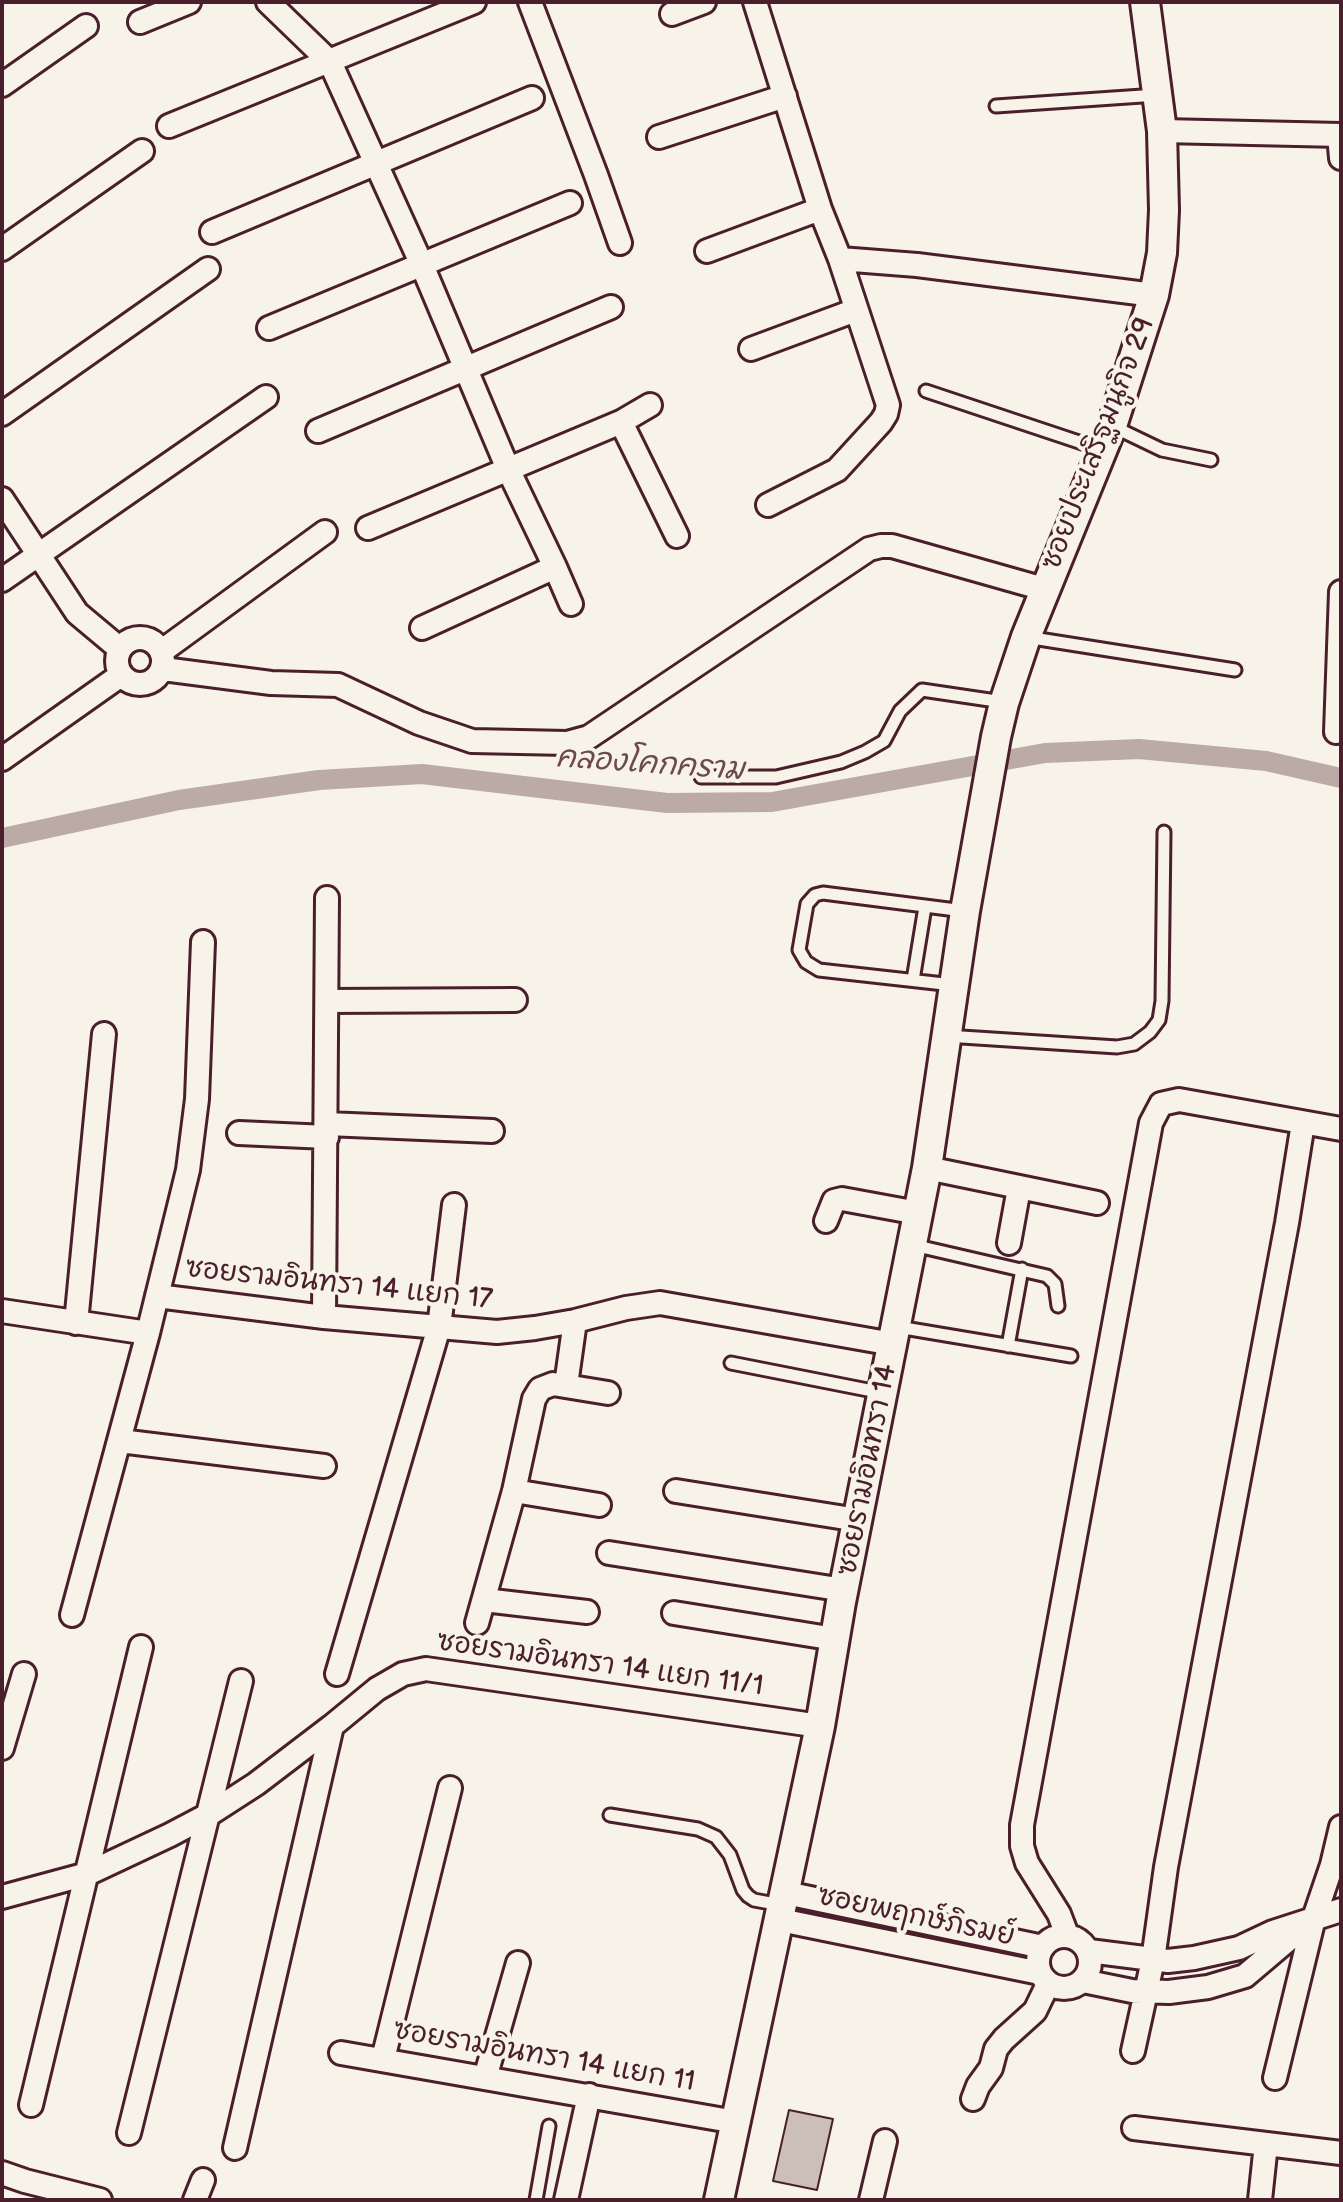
<!DOCTYPE html>
<html>
<head>
<meta charset="utf-8">
<style>
	body { margin:0 }
	#map { position:relative; width:1343px; height:2202px; overflow:hidden; background:#f7f3e8; font-family:"Balsamiq Sans",sans-serif }
	canvas { display:block }
	.frame { position:absolute; inset:0; border:4px solid #4a1f2b; pointer-events:none }
</style>
</head>
<body>
<div id="map">
<canvas width="1343" height="2202"></canvas>
<div class="frame"></div>
</div>
<script>
const ctx = document.querySelector('canvas').getContext('2d');
ctx.lineJoin = 'round';
const toPath = rows => new Path2D(rows.map(r => 'M' + r).join(''));
function strokePath(path, color, width, dash) { ctx.strokeStyle = color; ctx.lineWidth = width; ctx.lineCap = dash ? 'butt' : 'round'; ctx.setLineDash(dash || []); ctx.stroke(path); }
function fill(path, color) { ctx.fillStyle = color; ctx.fill(path, 'evenodd'); }
function drawText(font, color, halo, rows, align = 'center') {
  ctx.font = font + ' "Balsamiq Sans","Playpen Sans Thai",sans-serif'; ctx.lineWidth = 8; ctx.setLineDash([]); ctx.textBaseline = 'middle'; ctx.strokeStyle = halo; ctx.fillStyle = color; for (const [text, x, y, turn = 0] of rows) {
    ctx.save(); ctx.translate(x, y); ctx.rotate((+turn || 0) * Math.PI / 180); ctx.textAlign = isNaN(turn) ? turn : align; if (halo) ctx.strokeText(text, 0, 0); ctx.fillText(text, 0, 0); ctx.restore();
  }
}
const canal = toPath([
	[2,838,179,800,319,780,422,774,667,803,772,802,1045,753,1139,749,1266,761,1341,778]
]);
const building = toPath([
	[789,2110,833,2119,817,2190,773,2181,789,2110]
]);
const service = toPath([
	[996,106,1157,95],
	[926,391,1100,449],
	[1112,426,1162,450,1211,460],
	[1026,637,1235,670],
	[701,777,776,777,841,762,865,752,884,741,900,711,922,690,1003,702],
	[913,980,925,907],
	[953,985,819,970,806,962,799,950,807,904,815,895,823,893,964,911],
	[946,1036,1117,1047,1134,1044,1150,1032,1159,1020,1162,1001,1164,832],
	[913,1245,1047,1276,1055,1284,1058,1306],
	[898,1327,1071,1356],
	[1008,1346,1022,1269],
	[731,1363,883,1393],
	[610,1815,698,1829,716,1837,730,1855,743,1890,748,1896,754,1900,781,1905],
	[536,2200,549,2126]
]);
const minor = toPath([
	[268,2,330,62,422,265,508,469,555,567,571,604],
	[530,2,596,175,620,243],
	[755,2,820,209,840,259,888,405,886,414,881,422,837,470,768,505],
	[672,14,704,2],
	[140,22,189,2],
	[2,85,86,26],
	[169,126,474,2],
	[1162,131,1341,135],
	[1339,135,1341,158],
	[659,137,785,96],
	[212,232,532,98],
	[2,249,142,151],
	[707,251,820,209],
	[840,259,917,265,1154,295],
	[269,328,570,203],
	[751,349,856,310],
	[2,414,208,269],
	[621,422,677,536],
	[318,431,611,307],
	[2,499,77,613,120,649],
	[368,528,621,422,650,405],
	[2,580,266,397],
	[422,628,555,567],
	'117 661a23 23 0 1 1 46 0a23 23 0 1 1-46 0Z',
	[162,651,325,532],
	[163,669,271,683,338,685,419,723,472,741,567,743,589,737,869,549,881,546,892,546,1044,589],
	[1336,732,1341,592],
	[2,759,121,675],
	[327,1001,515,1000],
	[327,1124,492,1131],
	[239,1133,327,1137],
	[927,1168,1097,1203],
	[826,1221,834,1201,842,1199,918,1213],
	[1009,1243,1019,1188],
	[157,1296,324,1317,497,1332,535,1328,575,1321,626,1308,660,1303,893,1344],
	[2,1311,148,1333],
	[324,1317,327,898],
	[76,1323,104,1034],
	[566,1385,575,1321],
	[120,1441,324,1466],
	[514,1491,599,1505],
	[676,1491,858,1520],
	[609,1553,844,1590],
	[484,1600,587,1612],
	[674,1613,835,1639],
	[72,1615,148,1333,188,1170,197,1099,203,942],
	[477,1623,514,1491,534,1399,540,1389,553,1384,608,1393],
	[337,1674,439,1327,454,1205],
	[2,1748,24,1674],
	[786,1893,1043,1947],
	[2,1897,87,1874,170,1835,208,1815,256,1784,332,1726,377,1689,403,1674,426,1669,820,1726],
	[780,1920,1040,1973],
	[1067,1935,1059,1914,1027,1863,1022,1846,1022,1825,1151,1123,1161,1104,1179,1100,1341,1129],
	'1038 1962a26 26 0 1 1 52 0a26 26 0 1 1-52 0Z',
	[1089,1951,1168,1961,1194,1958,1239,1948,1273,1932,1341,1910],
	[1083,1981,1132,1991,1169,1992,1208,1987,1245,1976,1304,1926],
	[1133,2051,1153,1960,1166,1867,1287,1223,1303,1123],
	[341,2053,736,2122],
	[383,2059,450,1788],
	[485,2078,518,1963],
	[1275,2078,1314,1918,1332,1865,1341,1827],
	[973,2099,978,2086,991,2068,996,2049,1004,2039,1035,2011,1048,1984],
	[31,2105,141,1647],
	[1134,2128,1341,2153],
	[129,2133,241,1681],
	[235,2148,332,1726],
	[2,2173,25,2181,100,2200],
	[195,2200,203,2180],
	[566,2200,589,2095],
	[871,2200,885,2141],
	[1260,2200,1266,2144]
]);
const tertiary = toPath([
	[719,2200,820,1726,841,1602,927,1168,965,911,996,737,1004,703,1026,637,1112,426,1154,295,1162,253,1164,210,1162,131,1145,2]
]);
const streetNames = [
	["ซอยประเสริฐมนูกิจ 29",1099,444,-69],
	["ซอยรามอินทรา 14 แยก 17",339,1285,6],
	["ซอยรามอินทรา 14",868,1470,-79],
	["ซอยรามอินทรา 14 แยก 11/1",600,1665,8],
	["ซอยพฤกษ์ภิรมย์",916,1917,12],
	["ซอยรามอินทรา 14 แยก 11",544,2057,10]
];
const waterNames = [
	["คลองโคกคราม",650,765,4]
];
strokePath(canal, '#bcaaa7', 20);
fill(building, '#ccbfb9');
strokePath(building, '#4a1f2b', 2);
strokePath(service, '#4a1f2b', 17);
strokePath(minor, '#4a1f2b', 28);
strokePath(tertiary, '#4a1f2b', 34);
strokePath(service, '#f7f3e8', 11);
strokePath(minor, '#f7f3e8', 22);
strokePath(tertiary, '#f7f3e8', 28);
drawText('28px', '#4a1f2b', '#f7f3e8', streetNames);
drawText('italic 30px', '#6c4950', '#f7f3e8', waterNames);
</script>
</body>
</html>
